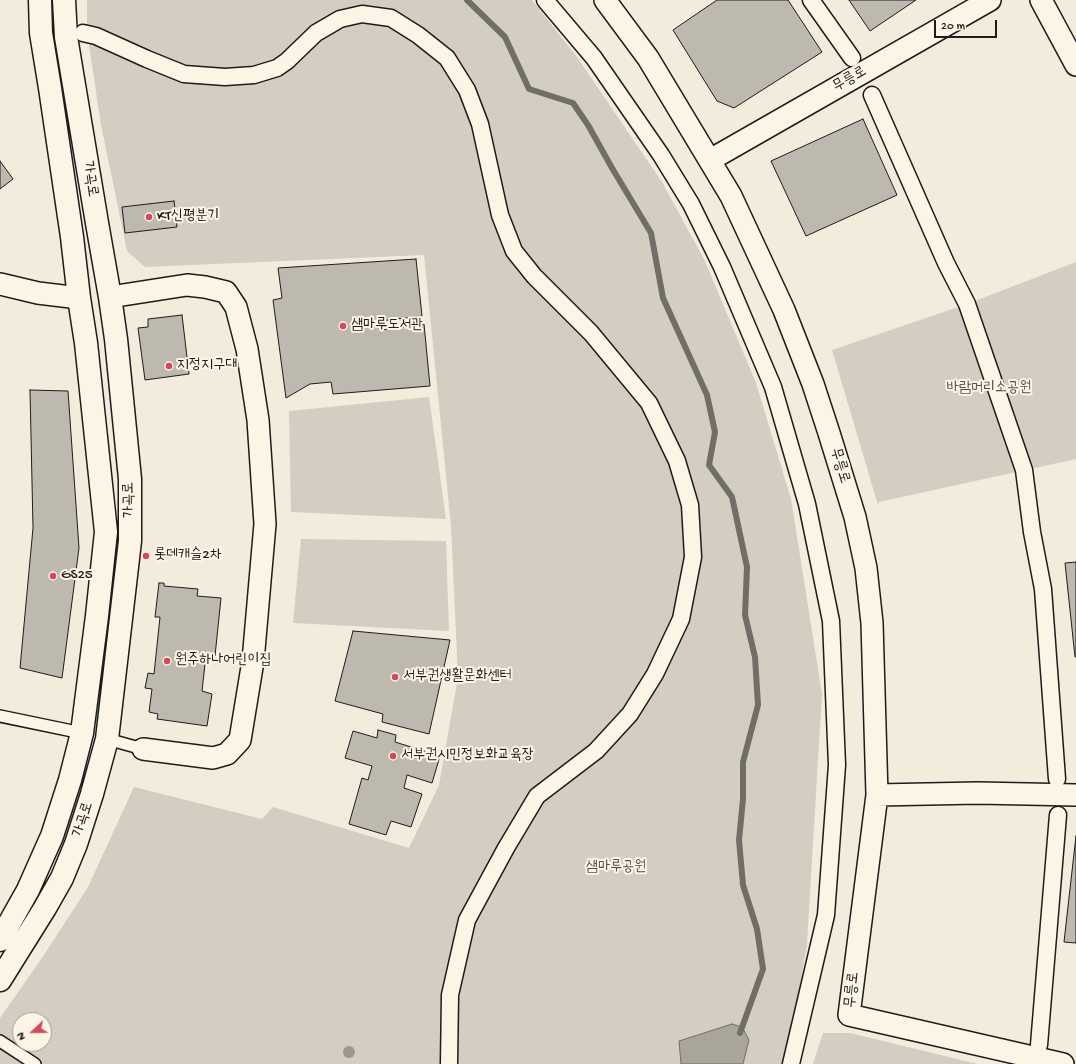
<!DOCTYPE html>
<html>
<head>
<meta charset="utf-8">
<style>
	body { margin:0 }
	#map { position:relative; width:1076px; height:1064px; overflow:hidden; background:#f3ecdd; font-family:"Gochi Hand",sans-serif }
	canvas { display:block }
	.north { position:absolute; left:12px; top:1012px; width:40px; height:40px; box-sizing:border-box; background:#fcf5e5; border:1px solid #a29e95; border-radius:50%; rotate:248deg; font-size:11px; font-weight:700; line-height:16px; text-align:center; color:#1c1c1c }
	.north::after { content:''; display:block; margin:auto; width:14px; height:18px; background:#d1495b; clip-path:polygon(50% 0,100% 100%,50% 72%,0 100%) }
	.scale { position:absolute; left:934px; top:20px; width:63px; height:18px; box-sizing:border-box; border:2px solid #1c1c1c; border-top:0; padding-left:5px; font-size:12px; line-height:14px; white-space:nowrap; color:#1c1c1c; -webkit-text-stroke:3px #fcf5e5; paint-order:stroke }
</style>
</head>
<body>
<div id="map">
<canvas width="1076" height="1064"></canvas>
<div class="north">N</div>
<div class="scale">20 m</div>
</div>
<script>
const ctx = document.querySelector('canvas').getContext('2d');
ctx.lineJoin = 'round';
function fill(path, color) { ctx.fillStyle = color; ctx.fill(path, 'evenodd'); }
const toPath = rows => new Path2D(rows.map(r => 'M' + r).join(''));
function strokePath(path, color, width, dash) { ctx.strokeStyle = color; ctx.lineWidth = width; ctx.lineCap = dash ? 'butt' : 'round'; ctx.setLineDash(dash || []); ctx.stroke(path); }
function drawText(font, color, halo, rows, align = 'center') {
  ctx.font = font + ' "Gochi Hand","Poor Story",sans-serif'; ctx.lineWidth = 4; ctx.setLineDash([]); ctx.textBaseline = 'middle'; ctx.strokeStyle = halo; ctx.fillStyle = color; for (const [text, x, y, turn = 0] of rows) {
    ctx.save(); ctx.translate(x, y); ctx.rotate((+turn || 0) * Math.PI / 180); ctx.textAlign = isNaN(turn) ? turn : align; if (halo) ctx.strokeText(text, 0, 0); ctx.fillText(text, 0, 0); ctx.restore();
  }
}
const green = toPath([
	[87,0,532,0,577,57,662,182,705,261,756,383,791,499,822,694,807,944,787,1064,0,1064,0,1018,46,952,88,887,134,787,262,819,273,807,409,848,439,785,458,677,451,526,424,255,145,267,127,251,101,125,87,32],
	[20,1020,44,1020,44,1044,20,1044],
	[1076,262,1076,459,879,502,878,505,832,350,967,304],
	[429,397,446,519,291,512,289,411],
	[301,539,446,541,449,631,293,623],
	[823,1033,850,1033,978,1064,813,1064]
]);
const water = toPath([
	[732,1024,742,1027,749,1040,743,1064,681,1064,679,1041,732,1024]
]);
const stream = toPath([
	[467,0,505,37,529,89,573,103,588,125,612,168,651,233,663,298,707,395,715,432,709,465,732,497,747,567,745,615,755,657,758,705,743,762,743,799,739,840,743,885,757,929,763,969,740,1033]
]);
const building = toPath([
	[717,0,788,0,822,52,734,108,717,101,673,30,717,0],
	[849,0,916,0,870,31,849,0],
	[863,119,897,195,806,236,771,161,863,119],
	[0,161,13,179,0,189,0,161],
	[174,201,177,227,125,233,122,207,174,201],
	[416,259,422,316,380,321,381,330,424,324,430,386,333,394,331,382,310,384,286,398,273,300,282,298,278,268,416,259],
	[182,315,189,374,145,380,138,328,148,327,148,319,182,315],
	[30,390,68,391,79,548,62,678,20,668,33,528,30,390],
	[1076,562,1076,657,1075,657,1065,563,1076,562],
	[159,583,164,583,164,586,198,589,197,596,221,598,215,656,206,655,202,691,212,694,207,726,157,719,158,714,149,712,152,689,145,688,148,673,154,674,160,617,155,617,159,583],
	[353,631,450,640,429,734,382,722,383,714,335,701,353,631],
	[378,730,396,735,395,742,440,756,432,783,407,775,404,788,422,794,411,827,391,821,386,835,349,824,362,778,368,780,372,766,345,758,353,731,377,738,378,730],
	[1076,836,1076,943,1064,942,1076,836]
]);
const service = toPath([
	[0,716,82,733],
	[107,739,143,749],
	[0,1041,35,1064]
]);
const pedestrian = toPath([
	[545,0,594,58,661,155,691,204,722,267,773,387,807,504,831,621,837,765,826,915,791,1064],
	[811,0,852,58],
	[83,33,96,36,147,59,184,74,225,77,254,75,277,68,287,61,316,33,340,19,362,14,391,18,418,35,447,58,467,90,480,124,500,215,514,251,534,276,591,333,649,403,677,461,690,505,693,557,681,619,655,674,630,714,596,751,537,796,506,848,467,920,450,995,449,1064],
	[872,95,946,263,967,304,1024,470,1032,532,1043,589,1057,779],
	[1039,1045,1058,815]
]);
const minor = toPath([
	[605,0,648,58,731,196,784,310,813,384,829,433,855,517,866,568,872,623,877,795,849,1015,1063,1064],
	[1041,0,1076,65],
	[710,160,990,0],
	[0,284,38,293,79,298],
	[110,297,187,285,205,287,226,292,236,307,247,349,258,420,265,524,253,661,240,740,227,754,213,758,143,749],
	[877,795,978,793,1076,795]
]);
const tertiary = toPath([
	[0,940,28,890,52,836,70,780,82,733,97,616,106,532,86,343,79,298,72,237,50,88,41,33,40,0],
	[0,980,45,908,62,878,76,844,92,794,107,739,130,541,130,479,116,339,110,297,97,223,66,37,64,0]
]);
const trees = [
	[349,1052]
];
const markers = [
	[149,217,4,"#d1495b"],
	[343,326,4,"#d1495b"],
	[169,366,4,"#d1495b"],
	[146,556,4,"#d1495b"],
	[53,576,4,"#d1495b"],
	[167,661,4,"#d1495b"],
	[395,677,4,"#d1495b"],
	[393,756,4,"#d1495b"]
];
const streetNames = [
	["무릉로",850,80,-30],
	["가곡로",89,179,81],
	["무릉로",839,466,73],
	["가곡로",130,500,-91],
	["가곡로",84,820,-72],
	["무릉로",853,990,-84]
];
const poiNames = [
	["KT신평분기",157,217],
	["샘마루도서관",351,326],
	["지정지구대",177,366],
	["롯데캐슬2차",154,556],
	["GS25",61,576],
	["원주하나어린이집",175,661],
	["서부권생활문화센터",403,677],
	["서부권시민정보화교육장",401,756]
];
const parkNames = [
	["바람머리소공원",989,389],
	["샘마루공원",616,868]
];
fill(green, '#d3cec1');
fill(water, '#aaa59b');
strokePath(water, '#716e68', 1);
strokePath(stream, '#716e68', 6);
fill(building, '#beb9ae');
strokePath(building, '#1c1c1c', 1);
strokePath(service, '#1c1c1c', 14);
strokePath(pedestrian, '#1c1c1c', 19);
strokePath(minor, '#1c1c1c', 24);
strokePath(tertiary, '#1c1c1c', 25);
strokePath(service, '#fcf5e5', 11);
strokePath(pedestrian, '#fcf5e5', 16);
strokePath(minor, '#fcf5e5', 21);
strokePath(tertiary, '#fcf5e5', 22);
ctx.fillStyle = '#9b978e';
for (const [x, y] of trees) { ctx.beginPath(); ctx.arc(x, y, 6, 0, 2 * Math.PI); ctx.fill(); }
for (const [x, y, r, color] of markers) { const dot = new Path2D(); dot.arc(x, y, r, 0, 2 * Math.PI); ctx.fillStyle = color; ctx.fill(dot); strokePath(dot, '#fcf5e5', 1.5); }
drawText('15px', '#1c1c1c', '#fcf5e5', streetNames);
drawText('15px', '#1c1c1c', '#fcf5e5', poiNames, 'left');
drawText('15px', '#53514e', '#fcf5e5', parkNames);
</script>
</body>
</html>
